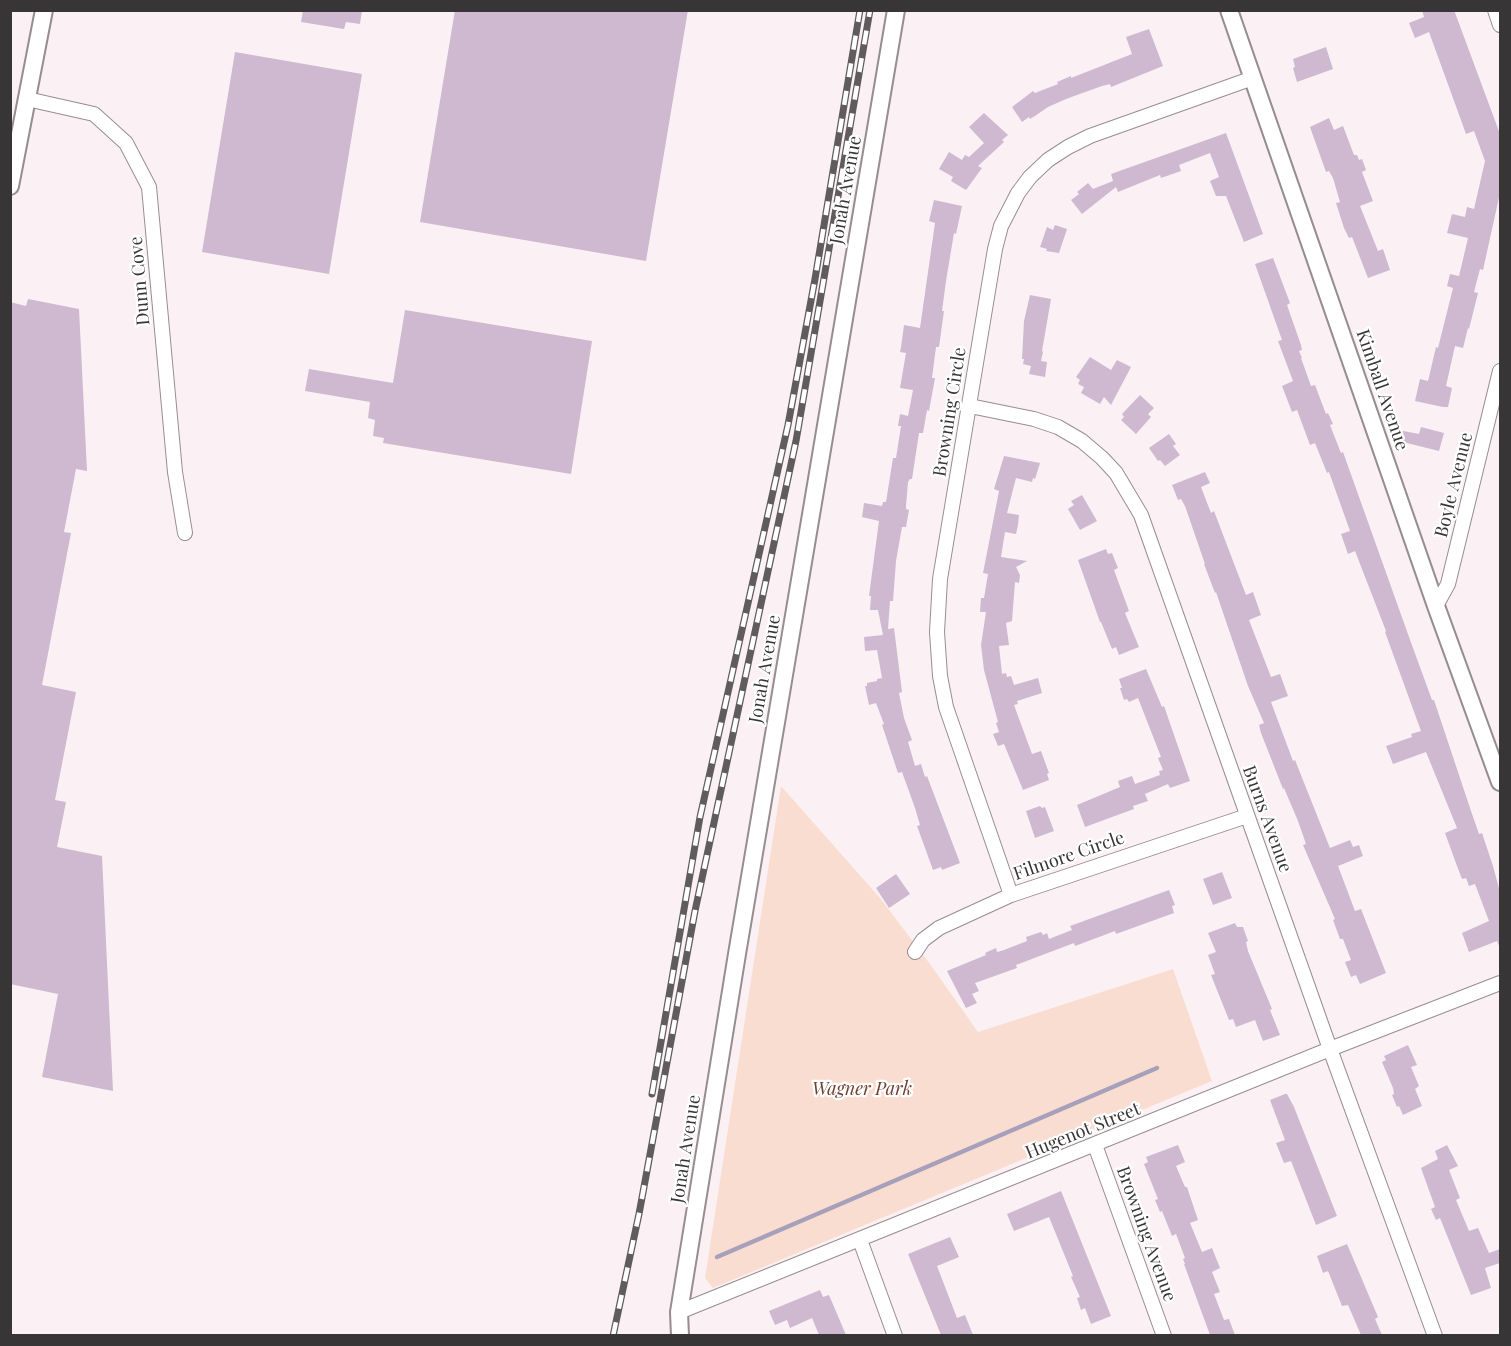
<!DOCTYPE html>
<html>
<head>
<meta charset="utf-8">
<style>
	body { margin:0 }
	#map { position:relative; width:1511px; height:1346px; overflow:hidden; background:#fbf1f5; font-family:"Playfair Display",serif }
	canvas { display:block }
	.frame { position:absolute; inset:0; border:12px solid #383536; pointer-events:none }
</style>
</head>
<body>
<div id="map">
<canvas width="1511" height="1346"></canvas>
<div class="frame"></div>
</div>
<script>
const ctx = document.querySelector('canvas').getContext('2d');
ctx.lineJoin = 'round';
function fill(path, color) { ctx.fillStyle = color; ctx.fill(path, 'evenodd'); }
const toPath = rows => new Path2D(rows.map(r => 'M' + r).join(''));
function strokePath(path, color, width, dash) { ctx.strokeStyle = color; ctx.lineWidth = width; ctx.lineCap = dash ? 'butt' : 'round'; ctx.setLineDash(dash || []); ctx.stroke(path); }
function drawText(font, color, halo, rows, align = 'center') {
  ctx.font = font + ' "Playfair Display",serif'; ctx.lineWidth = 4.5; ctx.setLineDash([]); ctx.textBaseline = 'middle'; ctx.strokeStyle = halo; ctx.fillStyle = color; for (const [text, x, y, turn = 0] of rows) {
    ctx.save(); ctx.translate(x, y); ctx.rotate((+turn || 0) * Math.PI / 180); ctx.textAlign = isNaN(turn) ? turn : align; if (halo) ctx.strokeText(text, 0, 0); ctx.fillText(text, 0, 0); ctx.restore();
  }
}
const green = toPath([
	[781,786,880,898,930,964,978,1032,1173,969,1212,1081,713,1288,705,1278]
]);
const stream = toPath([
	[717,1257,1157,1068]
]);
const building = toPath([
	[303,10,362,10,360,24,346,22,344,29,301,22],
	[455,10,688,10,646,261,420,222],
	[1422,10,1454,10,1500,134,1500,193,1483,270,1480,269,1474,292,1478,293,1469,329,1468,328,1463,348,1455,346,1446,386,1452,388,1448,407,1443,407,1415,401,1420,379,1428,381,1436,347,1438,348,1453,288,1447,286,1450,274,1459,276,1468,238,1447,233,1452,214,1465,217,1467,207,1474,209,1485,161,1474,131,1466,134,1429,32,1415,38,1409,23,1424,17],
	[1149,29,1163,66,1111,87,1110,84,1102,86,1066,99,1048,107,1035,116,1030,119,1029,117,1022,122,1012,107,1033,91,1035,93,1058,84,1057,82,1071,76,1071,78,1132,54,1126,37],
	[1326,47,1333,69,1297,82,1293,68,1295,67,1293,59],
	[235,52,362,74,329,274,202,252],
	[984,113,1008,135,1002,140,1004,142,978,166,982,168,966,190,951,181,953,177,939,169,949,152,962,160,965,155,969,157,984,143,969,127],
	[1329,118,1334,130,1343,126,1354,155,1357,155,1359,160,1362,159,1366,170,1362,172,1373,201,1360,206,1378,251,1383,249,1390,270,1368,278,1352,237,1349,238,1344,228,1336,203,1340,202,1333,178,1329,171,1326,172,1310,127],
	[1226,133,1263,234,1244,242,1226,196,1216,196,1210,181,1219,177,1210,153,1179,165,1181,171,1161,178,1160,175,1118,192,1116,187,1082,214,1071,200,1079,194,1077,192,1088,183,1093,189,1113,181,1111,174],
	[934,200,962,206,956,234,954,233,946,281,942,311,944,311,939,347,936,347,932,378,935,378,929,411,927,410,923,433,919,433,912,479,910,479,908,482,906,506,906,509,909,510,906,527,902,527,896,561,893,601,890,601,888,629,894,628,902,692,899,693,904,718,912,740,908,742,915,766,921,764,925,777,927,776,960,863,942,870,941,867,933,870,917,826,920,825,915,808,902,772,898,773,882,725,884,724,876,703,869,705,865,686,867,686,867,683,877,681,877,679,882,678,877,650,865,651,864,637,883,635,878,610,870,610,871,596,869,596,879,521,862,517,864,503,882,506,883,502,886,502,893,458,896,458,901,426,898,426,900,414,908,416,913,390,900,388,906,353,900,352,901,347,904,325,920,328,935,223,929,221],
	[1055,225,1067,229,1059,253,1046,251,1047,249,1040,247,1047,227,1053,230],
	[1273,258,1290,303,1287,305,1301,345,1302,350,1299,351,1302,358,1301,358,1311,386,1315,385,1326,414,1328,413,1333,424,1330,425,1341,453,1343,452,1409,637,1432,700,1434,700,1471,811,1479,834,1482,833,1493,866,1500,892,1500,948,1497,941,1469,952,1462,933,1489,921,1475,884,1469,886,1466,878,1462,879,1457,866,1445,833,1457,828,1426,752,1393,764,1386,746,1412,737,1411,734,1421,731,1385,632,1386,631,1355,551,1348,554,1341,534,1350,531,1329,472,1327,473,1315,443,1310,445,1297,410,1292,412,1282,386,1293,381,1278,341,1282,340,1255,264],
	[1030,295,1051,299,1042,351,1043,352,1041,361,1047,362,1045,377,1029,374,1031,366,1023,364,1024,359,1022,359,1024,321],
	[28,299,79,309,87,471,76,469,64,532,71,533,42,685,76,692,55,800,66,802,57,847,102,856,113,1091,42,1077,58,994,10,984,10,302,26,306],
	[405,310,592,341,571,474,383,443,384,438,373,436,375,420,368,418,370,402,305,391,309,369,393,383],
	[1090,357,1111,370,1117,360,1131,367,1111,405,1104,397,1100,404,1081,393,1084,387,1078,384,1080,380,1076,377],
	[1140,395,1154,408,1148,414,1151,417,1136,434,1121,420,1124,417,1122,414],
	[1421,427,1444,433,1439,451,1391,439,1393,429,1419,434],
	[1169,434,1176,444,1173,446,1180,455,1165,466,1160,460,1158,461,1149,448],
	[1004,456,1040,463,1035,479,1033,478,1032,482,1016,478,1007,513,1019,515,1018,525,1016,534,1005,532,1001,557,1027,561,1016,567,1020,575,1019,583,1015,582,1012,621,1006,623,1009,645,999,646,1002,674,1006,673,1007,677,1011,676,1014,685,1038,678,1042,693,1017,701,1018,704,1014,705,1032,754,1041,751,1049,773,1047,774,1049,780,1023,790,1004,744,998,746,993,734,999,732,996,723,998,722,984,670,981,645,986,612,980,612,981,598,984,598,988,574,983,573,999,491,994,489],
	[1205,472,1210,483,1201,487,1211,513,1214,511,1246,595,1253,592,1261,615,1249,620,1271,677,1280,674,1288,696,1271,702,1293,761,1295,760,1330,848,1350,840,1353,847,1359,845,1363,856,1338,866,1355,911,1361,909,1386,973,1360,984,1356,975,1351,977,1345,962,1351,960,1343,939,1340,939,1333,920,1335,919,1303,845,1306,844,1298,821,1284,788,1283,789,1261,733,1259,725,1264,723,1248,686,1216,592,1215,593,1204,564,1205,564,1185,506,1181,499,1178,500,1172,485],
	[1082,495,1097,521,1080,530,1068,509,1074,505,1071,501],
	[1106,549,1108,554,1112,553,1118,568,1114,570,1129,611,1125,613,1139,647,1119,655,1116,647,1112,649,1101,622,1100,622,1078,560],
	[1146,669,1162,707,1164,706,1190,781,1170,788,1168,784,1145,794,1148,801,1133,806,1134,809,1085,827,1077,805,1120,787,1118,781,1132,776,1135,784,1160,775,1159,771,1163,770,1158,758,1161,757,1138,698,1129,702,1127,699,1124,700,1120,688,1122,688,1119,679],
	[1040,806,1042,808,1045,807,1054,831,1035,838,1026,811],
	[1222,872,1232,898,1213,905,1203,879],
	[896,874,910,894,889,908,876,888],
	[1169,890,1175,905,1172,906,1174,913,1116,934,1115,931,1075,946,1074,943,1016,965,1017,968,975,983,979,991,972,994,977,1003,966,1008,947,971,986,955,985,953,996,948,997,952,1004,950,1027,941,1026,937,1041,932,1043,935,1047,933,1049,939,1072,930,1070,926],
	[1235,923,1237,927,1243,927,1248,941,1246,942,1248,951,1272,1009,1270,1010,1280,1035,1263,1041,1255,1020,1236,1027,1233,1019,1229,1020,1211,975,1215,974,1208,955,1216,952,1208,933],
	[1408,1045,1417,1065,1411,1067,1419,1086,1415,1089,1422,1106,1403,1115,1399,1106,1397,1107,1392,1095,1394,1094,1393,1088,1382,1062,1386,1060,1384,1056],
	[1285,1094,1287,1094,1294,1107,1337,1216,1316,1225,1291,1161,1284,1163,1276,1143,1285,1140,1270,1100],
	[1178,1145,1185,1162,1176,1166,1185,1187,1187,1187,1198,1220,1190,1223,1202,1252,1212,1248,1220,1268,1212,1272,1220,1292,1214,1294,1224,1320,1229,1319,1235,1335,1210,1335,1184,1264,1185,1264,1183,1259,1185,1258,1176,1234,1172,1236,1162,1211,1160,1212,1155,1200,1158,1199,1144,1164,1148,1162,1146,1157],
	[1447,1145,1458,1166,1449,1170,1460,1198,1456,1200,1469,1231,1478,1228,1489,1253,1500,1249,1500,1263,1485,1268,1491,1288,1471,1295,1440,1218,1436,1220,1431,1209,1435,1207,1421,1168,1438,1159,1435,1151],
	[1061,1191,1111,1316,1091,1324,1085,1308,1081,1310,1077,1298,1080,1297,1071,1277,1073,1276,1049,1217,1014,1231,1007,1214],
	[950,1237,959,1257,937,1266,957,1318,965,1315,973,1335,941,1335,908,1254],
	[1347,1244,1378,1317,1375,1319,1382,1335,1361,1335,1348,1305,1342,1306,1328,1271,1323,1273,1317,1256],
	[820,1290,823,1297,829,1295,846,1335,819,1335,812,1318,790,1328,787,1320,775,1325,769,1311]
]);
const minor = toPath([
	[1495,10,1500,25],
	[27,99,94,114,126,143,149,187,175,472,185,533],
	[970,406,1034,419,1058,427,1082,441,1102,458,1116,473,1141,515,1330,1049,1435,1336],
	[1436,606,1448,584,1500,371],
	[1011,895,946,707,940,676,937,632,940,579,995,249,1001,226,1018,193,1030,177,1048,160,1068,147,1090,136,1253,78],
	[915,952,923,940,939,928,1011,895,1247,816],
	[1095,1145,1164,1336],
	[860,1240,895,1336],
	[679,1312,1330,1049,1500,983]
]);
const tertiary = toPath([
	[1229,10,1436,606,1500,782],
	[10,186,44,10],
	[680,1336,679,1312,737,954,896,10]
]);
const rail = toPath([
	[652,1094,700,817,788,425,815,279,860,10],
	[613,1336,639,1214,695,911,796,441,870,10]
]);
const streetNames = [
	["Jonah Avenue",846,190,-80],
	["Dunn Cove",140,281,-95],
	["Kimball Avenue",1382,390,71],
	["Browning Circle",950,412,-81],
	["Boyle Avenue",1454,485,-76],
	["Jonah Avenue",765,669,-80],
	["Burns Avenue",1267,819,70],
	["Filmore Circle",1069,856,-19],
	["Hugenot Street",1083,1131,-22],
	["Jonah Avenue",686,1149,-81],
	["Browning Avenue",1146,1234,70]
];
const parkNames = [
	["Wagner Park",862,1089]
];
fill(green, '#f9ddd1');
strokePath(stream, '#a7a0bb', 4.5);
fill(building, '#ceb9d0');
strokePath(minor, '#968d90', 16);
strokePath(tertiary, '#968d90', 20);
strokePath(minor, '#fff', 14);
strokePath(tertiary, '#fff', 16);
strokePath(rail, '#605c5d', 7);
strokePath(rail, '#fff', 4.5, [14]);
drawText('18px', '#383536', '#fff', streetNames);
drawText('italic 18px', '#6e402e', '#fff', parkNames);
</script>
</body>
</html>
